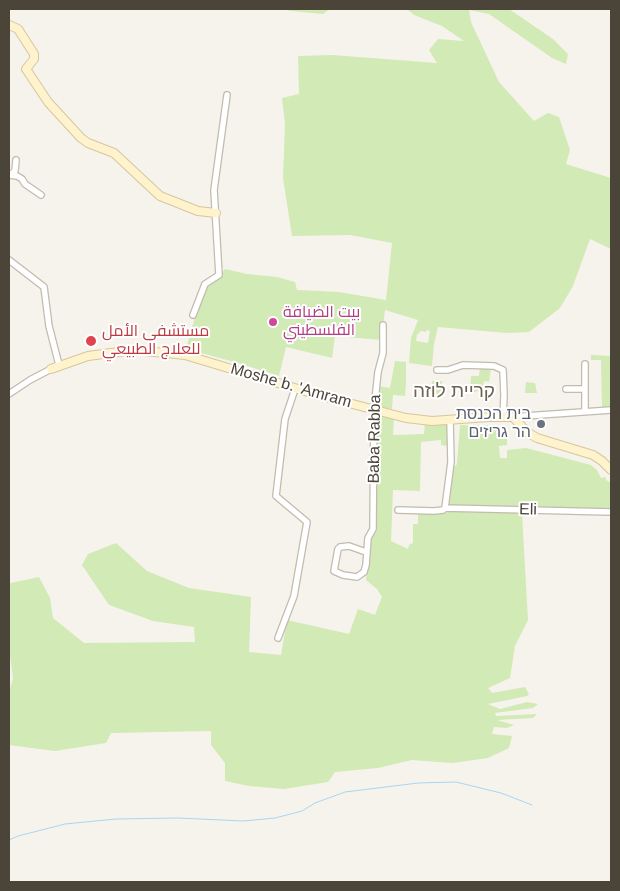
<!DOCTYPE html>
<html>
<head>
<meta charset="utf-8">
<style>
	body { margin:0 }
	#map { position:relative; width:620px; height:891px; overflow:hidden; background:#f6f3ec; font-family:Arial,sans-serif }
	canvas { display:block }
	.frame { position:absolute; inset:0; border:10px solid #4b4439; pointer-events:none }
</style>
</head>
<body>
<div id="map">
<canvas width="620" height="891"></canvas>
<div class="frame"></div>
</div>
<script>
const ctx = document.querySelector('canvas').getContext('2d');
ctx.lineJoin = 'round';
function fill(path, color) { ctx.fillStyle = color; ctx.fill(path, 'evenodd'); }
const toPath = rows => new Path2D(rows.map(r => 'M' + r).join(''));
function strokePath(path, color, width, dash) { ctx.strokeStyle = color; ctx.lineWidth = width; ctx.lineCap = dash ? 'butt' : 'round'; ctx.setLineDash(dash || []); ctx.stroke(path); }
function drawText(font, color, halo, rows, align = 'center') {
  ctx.font = font + ' Arial,Cairo,Heebo,sans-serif'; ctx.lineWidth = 4; ctx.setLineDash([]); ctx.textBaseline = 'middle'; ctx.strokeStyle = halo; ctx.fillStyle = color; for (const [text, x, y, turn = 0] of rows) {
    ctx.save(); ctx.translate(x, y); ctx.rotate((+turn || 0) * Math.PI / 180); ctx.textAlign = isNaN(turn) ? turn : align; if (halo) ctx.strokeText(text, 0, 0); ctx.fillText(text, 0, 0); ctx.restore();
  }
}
const green = toPath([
	[284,9,330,9,323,14,291,11],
	[407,9,509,9,553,39,568,54,566,64,552,58,489,14,469,10,471,22,499,82,534,121,548,113,559,117,570,150,566,164,611,178,611,249,590,239,573,286,560,308,529,332,507,333,438,327,434,344,432,366,409,363,411,338,418,320,385,310,381,340,335,336,332,358,286,347,279,376,238,363,186,349,193,324,207,285,220,276,225,269,247,274,277,277,295,282,297,290,339,292,386,300,392,243,350,235,292,236,283,178,285,124,282,98,299,94,298,56,332,55,437,63,429,50,438,39,464,41,442,26,414,15],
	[426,330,430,331,428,343,416,341,417,334,419,334,420,331,426,332],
	[591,355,611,356,611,407,602,407,601,360,591,360],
	[395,361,406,362,406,384,405,396,393,395,392,409,382,407,378,403,377,396,378,386,390,388],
	[480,367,491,368,489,382,484,381,483,389,475,392,470,391,471,376,479,376],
	[432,381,442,381,442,397,431,396],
	[526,382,535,383,537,393,525,393],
	[383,415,394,418,393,435,424,434,425,422,448,423,448,446,441,445,441,440,421,442,420,491,393,490,391,541,408,549,409,545,413,543,413,524,418,524,418,513,447,513,447,510,519,511,522,514,528,620,515,646,510,678,488,688,492,693,525,687,529,694,527,696,488,704,500,709,527,702,538,704,533,708,495,713,496,716,537,714,533,718,497,720,514,725,507,728,494,727,492,734,512,736,509,748,488,758,452,763,412,760,378,768,335,772,328,782,284,789,249,786,225,781,225,763,211,745,211,731,111,733,106,743,55,751,9,745,9,693,13,678,9,648,9,585,11,583,39,577,50,598,53,618,84,643,195,642,194,627,153,621,109,605,82,565,88,554,116,543,147,571,189,588,251,597,249,652,281,655,287,620,349,634,358,609,375,615,382,597,377,589,366,580,369,542,377,531,376,420,378,417],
	[460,425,498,426,502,429,501,435,507,435,507,445,499,446,500,458,507,458,507,450,526,448,591,465,597,470,601,478,606,477,606,480,611,483,611,510,449,505,452,468,453,466,456,466,457,463]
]);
const stream = toPath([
	[9,840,18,836,65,824,116,819,178,818,243,821,275,818,302,811,315,803,345,792,418,783,456,782,501,793,532,805]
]);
const street = toPath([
	[9,175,17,176,22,179,25,184,41,195],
	[10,175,15,171,16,160],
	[9,260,44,287,49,326,59,365],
	[193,315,205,284,219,275,214,190,227,95],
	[585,364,585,411],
	[437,370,448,370,463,365,494,366,503,370,504,395,503,417],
	[566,389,585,389],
	[9,394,30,380,51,369],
	[511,417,611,410],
	[445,508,611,512],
	[398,510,434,511,443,510,445,508,451,462,450,420],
	[366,552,349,546,340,547,338,549,334,571,343,575,357,577,364,572,366,565,368,538,373,529,374,409,378,372,383,353,383,325],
	[278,638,294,596,307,522,276,496,285,419,295,389]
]);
const secondary = toPath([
	[9,25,18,29,34,54,34,59,26,69,48,102,81,138,88,143,114,153,160,196,198,211,216,213],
	[51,369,88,356,134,350,185,355,318,395,406,418,432,421,489,417,513,417,527,432,537,438,593,455,602,461,611,470]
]);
const markers = [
	[273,322,5,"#d1479c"],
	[91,341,6,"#e0444e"],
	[541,424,5,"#6b7280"]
];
const hotelNames = [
	["بيت الضيافة",283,313],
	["الفلسطيني",283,331]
];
const healthNames = [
	["مستشفى الأمل",102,332],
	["للعلاج الطبيعي",102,350]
];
const streetNames = [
	["Moshe b. 'Amram",291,386,16],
	["Baba Rabba",375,439,-89],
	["Eli",528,510,1]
];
const worshipNames = [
	["בית הכנסת",531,415],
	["הר גריזים",531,433]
];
const quarterNames = [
	["קריית לוזה",454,392]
];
fill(green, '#d2eab5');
strokePath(stream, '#a9d4f2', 1);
strokePath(street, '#c2bbae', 8);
strokePath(secondary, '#d6c79b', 10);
strokePath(street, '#fff', 5.5);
strokePath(secondary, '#fff3cd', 8);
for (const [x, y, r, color] of markers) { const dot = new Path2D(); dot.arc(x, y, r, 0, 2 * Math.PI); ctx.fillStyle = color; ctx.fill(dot); strokePath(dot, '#fff', 2); }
drawText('16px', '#b23c85', '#fff', hotelNames, 'left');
drawText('16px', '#be3a42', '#fff', healthNames, 'left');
drawText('16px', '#4b4439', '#fff', streetNames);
drawText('16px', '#5b616d', '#fff', worshipNames, 'right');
drawText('19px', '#6e6250', '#fff', quarterNames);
</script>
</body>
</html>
